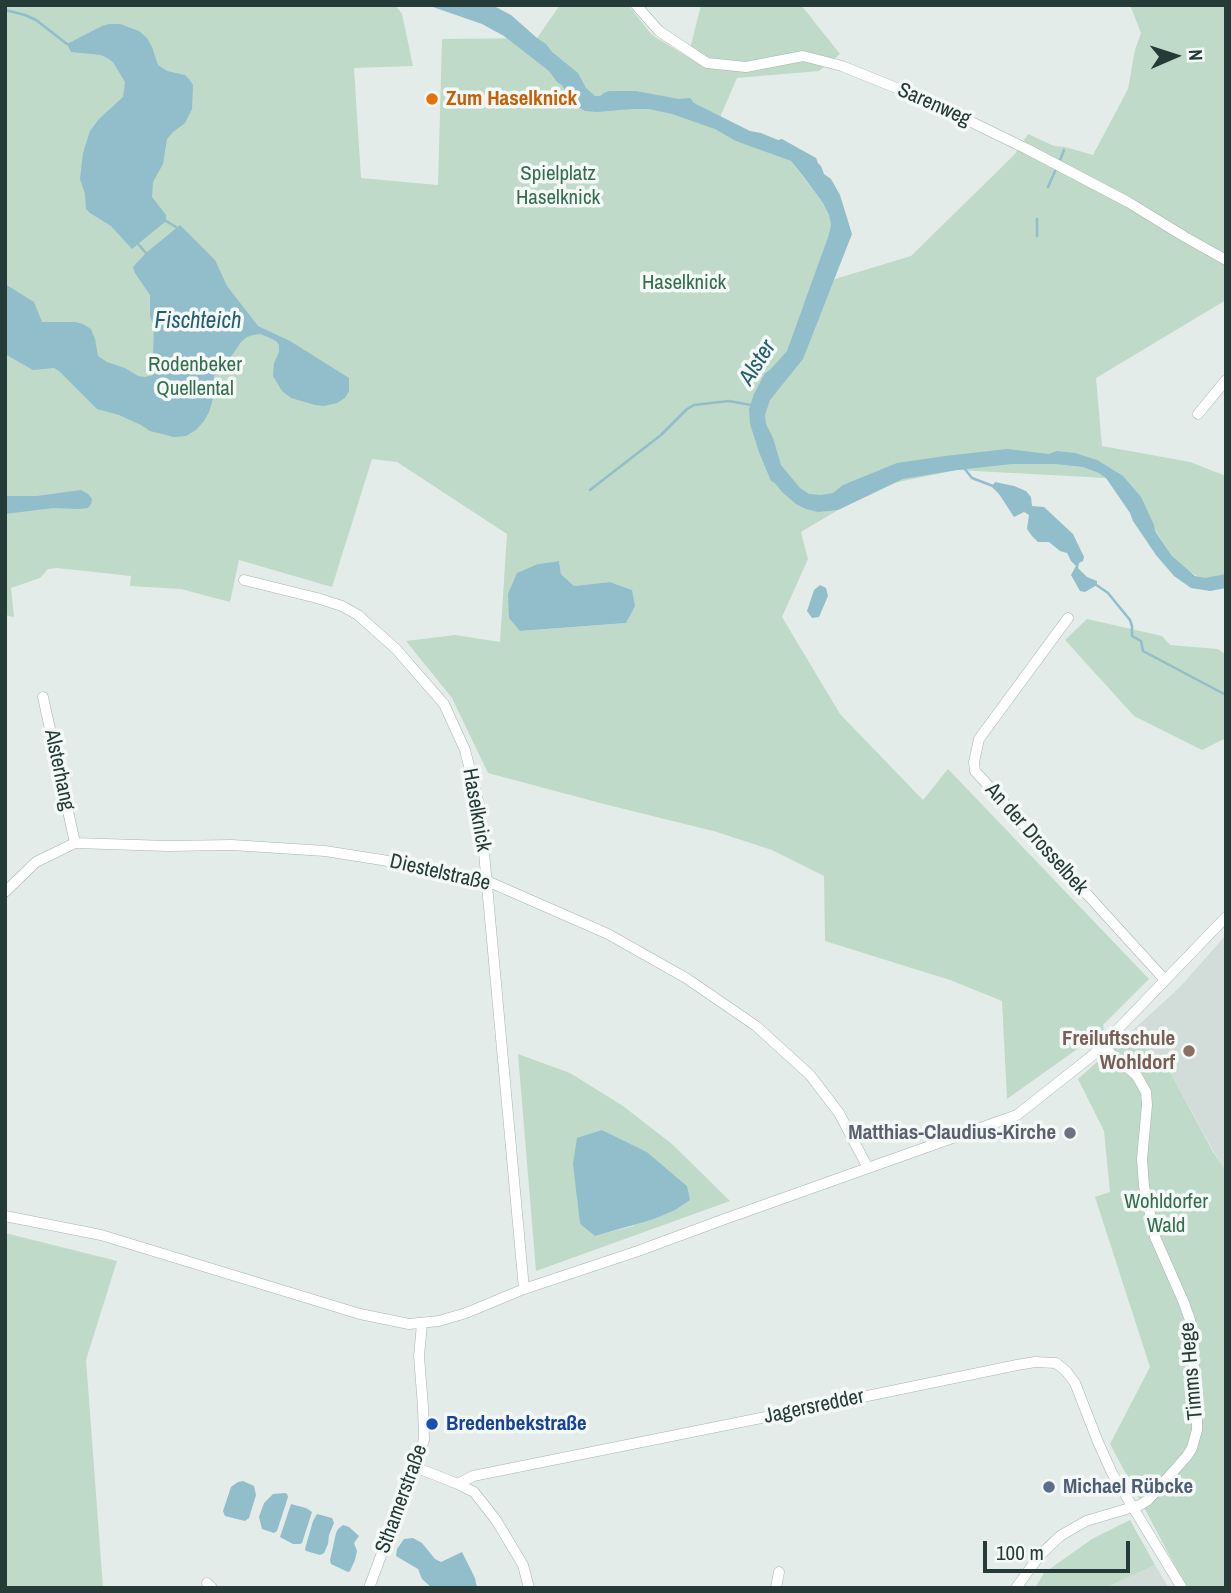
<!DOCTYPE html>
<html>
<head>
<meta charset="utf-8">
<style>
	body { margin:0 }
	#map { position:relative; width:1231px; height:1593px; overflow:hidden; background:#e4ece9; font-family:"Archivo Narrow",sans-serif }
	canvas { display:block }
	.frame { position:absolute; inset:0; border:7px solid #253b37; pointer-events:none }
	.north { position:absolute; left:1140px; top:21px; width:70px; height:70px; -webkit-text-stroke:5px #f4f9f7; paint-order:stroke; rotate:87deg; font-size:19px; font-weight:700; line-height:28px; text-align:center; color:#253b37 }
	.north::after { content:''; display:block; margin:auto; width:24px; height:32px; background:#253b37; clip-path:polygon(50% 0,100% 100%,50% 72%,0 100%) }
	.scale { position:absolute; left:983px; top:1541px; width:147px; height:32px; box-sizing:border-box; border:4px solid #253b37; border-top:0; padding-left:9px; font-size:21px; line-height:24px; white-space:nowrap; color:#253b37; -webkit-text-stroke:5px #f4f9f7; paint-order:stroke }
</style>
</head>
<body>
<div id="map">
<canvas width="1231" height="1593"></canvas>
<div class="frame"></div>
<div class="north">N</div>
<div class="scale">100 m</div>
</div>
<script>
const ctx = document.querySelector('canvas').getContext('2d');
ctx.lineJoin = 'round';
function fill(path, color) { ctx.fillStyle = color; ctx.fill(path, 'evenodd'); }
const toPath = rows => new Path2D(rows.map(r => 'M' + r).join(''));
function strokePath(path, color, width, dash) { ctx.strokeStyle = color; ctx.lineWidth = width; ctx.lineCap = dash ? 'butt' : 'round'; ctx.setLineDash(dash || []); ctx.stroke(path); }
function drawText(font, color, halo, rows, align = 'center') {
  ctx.font = font + ' "Archivo Narrow",sans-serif'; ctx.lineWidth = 7; ctx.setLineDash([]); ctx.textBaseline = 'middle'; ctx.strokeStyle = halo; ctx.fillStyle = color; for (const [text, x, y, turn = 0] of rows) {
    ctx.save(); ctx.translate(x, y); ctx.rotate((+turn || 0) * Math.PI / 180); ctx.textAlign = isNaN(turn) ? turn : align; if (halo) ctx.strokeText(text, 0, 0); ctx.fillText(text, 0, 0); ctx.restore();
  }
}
const built = toPath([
	[1226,935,1226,1174,1170,1072,1133,1030,1179,988],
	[1155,1565,1169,1588,1105,1588]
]);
const green = toPath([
	[5,5,395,5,402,14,413,66,354,68,361,178,438,185,442,39,537,38,560,5,628,5,652,35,688,57,701,5,801,5,840,54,819,71,737,78,715,129,749,146,791,161,823,203,829,215,831,225,828,237,798,324,835,279,911,256,1015,154,1028,134,1054,146,1065,147,1093,155,1128,89,1135,50,1141,33,1130,5,1226,5,1226,300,1096,378,1102,446,1190,462,1226,476,1226,586,1210,591,1197,576,1184,568,1172,556,1157,533,1106,478,957,470,893,483,838,510,801,532,808,559,782,617,840,714,923,800,948,769,1149,979,1103,1025,1104,1030,1007,1099,1002,1001,950,980,825,941,824,876,772,850,717,832,604,804,488,773,452,698,406,641,455,635,500,642,507,534,397,462,372,459,332,587,239,560,230,602,181,589,130,586,131,576,57,568,48,569,40,578,11,588,14,617,5,615],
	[559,561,561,574,574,586,610,582,632,590,626,623,520,631,538,564],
	[1087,619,1162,636,1170,645,1218,649,1226,655,1226,738,1202,750,1134,716,1065,640],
	[1133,1030,1170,1072,1213,1152,1226,1172,1226,1588,1187,1588,1110,1444,1150,1367,1095,1197,1110,1192,1104,1131,1078,1079],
	[518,1054,570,1073,623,1106,672,1144,730,1201,536,1271],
	[602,1130,647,1152,687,1186,633,1226,595,1236,580,1224,577,1198],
	[5,1233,117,1261,86,1360,103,1588,5,1588],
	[1130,1520,1155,1565,1105,1588,1035,1588,1044,1573,1092,1539]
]);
const water = toPath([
	[427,5,492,5,511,15,537,38,546,44,552,52,578,73,586,88,595,96,600,96,604,93,609,91,636,91,679,99,690,98,694,103,750,131,761,133,778,140,782,139,816,158,818,163,821,166,824,174,831,179,840,195,852,234,803,359,770,400,765,415,766,424,773,438,781,465,800,488,809,494,821,495,833,493,843,485,897,463,945,456,1007,449,1049,454,1057,451,1075,453,1097,460,1123,476,1141,497,1154,525,1155,531,1172,556,1195,576,1205,578,1226,574,1226,588,1210,591,1191,588,1174,576,1156,555,1133,521,1130,513,1106,478,1099,473,1083,467,1056,464,1012,464,957,470,903,479,838,510,818,512,806,509,796,504,782,492,775,483,771,481,759,452,750,424,749,409,754,394,765,373,770,370,787,351,828,237,831,225,829,215,823,203,803,176,791,161,749,146,734,140,715,129,672,114,649,109,632,109,597,112,585,111,573,104,562,85,557,82,549,71,504,36,482,24],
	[109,24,120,24,139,31,147,38,152,47,158,65,167,71,185,75,189,79,193,85,192,109,185,123,173,132,167,139,163,164,153,182,152,197,166,215,166,221,132,249,111,226,90,213,86,209,85,194,80,179,83,153,90,131,99,119,123,97,125,82,113,62,107,58,101,55,71,52,67,44,102,26],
	[180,225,215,260,227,286,258,326,290,341,349,378,349,391,345,398,337,403,324,406,315,405,291,398,282,391,273,376,274,363,279,352,279,345,276,341,268,337,260,334,253,335,247,337,241,342,225,366,214,376,214,395,209,412,204,421,196,430,186,436,174,437,150,431,141,425,119,415,97,409,59,371,54,368,33,370,5,354,5,284,34,302,42,322,75,322,83,324,91,329,95,339,98,356,107,362,125,368,138,376,145,377,153,375,156,365,153,356,154,327,150,316,150,295,135,273,133,267,146,253],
	[995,482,1014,486,1026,491,1031,497,1032,506,1044,507,1073,534,1084,557,1083,561,1079,563,1078,568,1087,577,1097,581,1097,585,1085,592,1080,591,1071,575,1076,566,1071,561,1067,553,1060,551,1049,542,1038,542,1032,536,1027,529,1029,515,1024,512,1014,517,999,494,992,487],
	[81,490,88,494,92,499,91,504,88,508,78,509,53,508,5,514,5,496,37,496],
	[559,561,561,574,574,586,610,582,632,590,635,606,626,623,520,631,509,618,508,594,517,573,538,564],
	[820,585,826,588,828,596,819,617,812,618,807,611,814,590],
	[602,1130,647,1152,687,1186,690,1200,675,1210,654,1219,595,1236,580,1224,573,1164,577,1138],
	[243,1481,254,1486,256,1495,249,1518,245,1521,225,1516,223,1511,231,1487,238,1482],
	[285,1493,287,1494,288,1497,277,1531,274,1533,262,1529,259,1517,264,1503,273,1494],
	[291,1504,306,1508,312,1512,302,1543,300,1544,293,1544,280,1537],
	[317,1514,332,1518,334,1523,329,1535,328,1544,324,1553,320,1555,306,1551,305,1549,313,1521],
	[343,1525,349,1527,359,1536,354,1543,357,1551,355,1560,350,1571,348,1572,331,1564,330,1560,336,1533,338,1529],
	[413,1538,422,1543,435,1559,441,1562,462,1552,475,1578,477,1588,432,1588,422,1579,418,1569,396,1556,397,1549,404,1539]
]);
const stream = toPath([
	[5,10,25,15,36,20,67,44],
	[1059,163,1064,150],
	[1048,187,1056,169],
	[166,221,176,227],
	[1037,236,1037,219],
	[138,244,146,253],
	[964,468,972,478,993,486],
	[590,490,661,435,687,409,694,405,729,401,751,405],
	[1095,584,1108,593,1130,620,1132,626,1132,636,1141,641,1143,651,1226,695]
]);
const minor = toPath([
	[636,5,659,31,707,63,746,67,803,56,842,66,926,100,1027,149,1128,202,1185,237,1226,260],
	[1198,414,1226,380],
	[244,580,317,598,342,606,358,615,396,649,444,704,465,750,480,809,524,1289],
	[1068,618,979,739,974,762,975,771,1165,980],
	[43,697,75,843],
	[5,892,36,862,75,843,168,846,232,845,325,851,382,860,487,881,608,934,686,978,756,1026,810,1075,839,1113,868,1168],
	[5,1216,101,1235,360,1314,409,1324,439,1321,466,1313,524,1289,638,1251,722,1220,1017,1115,1093,1055,1226,917],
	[415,1467,458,1484,473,1476,761,1418,1017,1365,1035,1362,1056,1363,1066,1371,1075,1383,1098,1442,1112,1473,1182,1588],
	[458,1484,474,1492,496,1520,523,1565,529,1588],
	[207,1583,212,1588],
	[369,1588,424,1440,423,1407,419,1356,422,1324],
	[776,1588,779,1572],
	[1016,1588,1040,1555,1060,1536,1086,1521,1140,1505,1148,1500,1187,1456,1192,1448,1197,1430,1197,1406,1190,1320,1184,1303,1155,1237,1144,1186,1142,1159,1147,1105,1146,1092,1137,1076,1102,1046]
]);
const markers = [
	[432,99,7,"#e8710a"],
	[1189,1051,7,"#8d6e63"],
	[1070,1133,7,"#6b7280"],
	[432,1424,7,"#1a4fb4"],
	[1049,1487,7,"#5c6f8a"]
];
const foodNames = [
	["Zum Haselknick",446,99]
];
const streetNames = [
	["Sarenweg",934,105,24],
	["Alsterhang",59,770,78],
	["Haselknick",476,810,80],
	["An der Drosselbek",1036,839,48],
	["Diestelstraße",440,873,13],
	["Timms Hege",1192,1371,-95],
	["Jagersredder",814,1407,-12],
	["Sthamerstraße",402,1499,-70]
];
const parkNames = [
	["Spielplatz",558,174],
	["Haselknick",558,198],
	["Haselknick",684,283],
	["Rodenbeker",195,365],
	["Quellental",195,389],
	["Wohldorfer",1166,1202],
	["Wald",1166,1226]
];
const educationNames = [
	["Freiluftschule",1175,1039],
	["Wohldorf",1175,1063]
];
const worshipNames = [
	["Matthias-Claudius-Kirche",1056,1133]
];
const transitNames = [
	["Bredenbekstraße",446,1424]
];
const serviceNames = [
	["Michael Rübcke",1063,1487]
];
const waterNames = [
	["Fischteich",198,322],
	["Alster",758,363,-58]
];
fill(built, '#d2dcd8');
fill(green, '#bfdac9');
fill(water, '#92bdcb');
strokePath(stream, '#92bdcb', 2.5);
strokePath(minor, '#a7b3b0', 11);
strokePath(minor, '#fff', 10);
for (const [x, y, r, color] of markers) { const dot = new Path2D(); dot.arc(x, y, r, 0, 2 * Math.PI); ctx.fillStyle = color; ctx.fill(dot); strokePath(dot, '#f4f9f7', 2.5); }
drawText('bold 21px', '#c56008', '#f4f9f7', foodNames, 'left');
drawText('21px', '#253b37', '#f4f9f7', streetNames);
drawText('21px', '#346e4f', '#f4f9f7', parkNames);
drawText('bold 21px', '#785e54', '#f4f9f7', educationNames, 'right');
drawText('bold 21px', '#5b616d', '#f4f9f7', worshipNames, 'right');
drawText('bold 21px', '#164399', '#f4f9f7', transitNames, 'left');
drawText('bold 21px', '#4e5e75', '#f4f9f7', serviceNames, 'left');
drawText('italic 23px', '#265e71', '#f4f9f7', waterNames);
</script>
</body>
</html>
